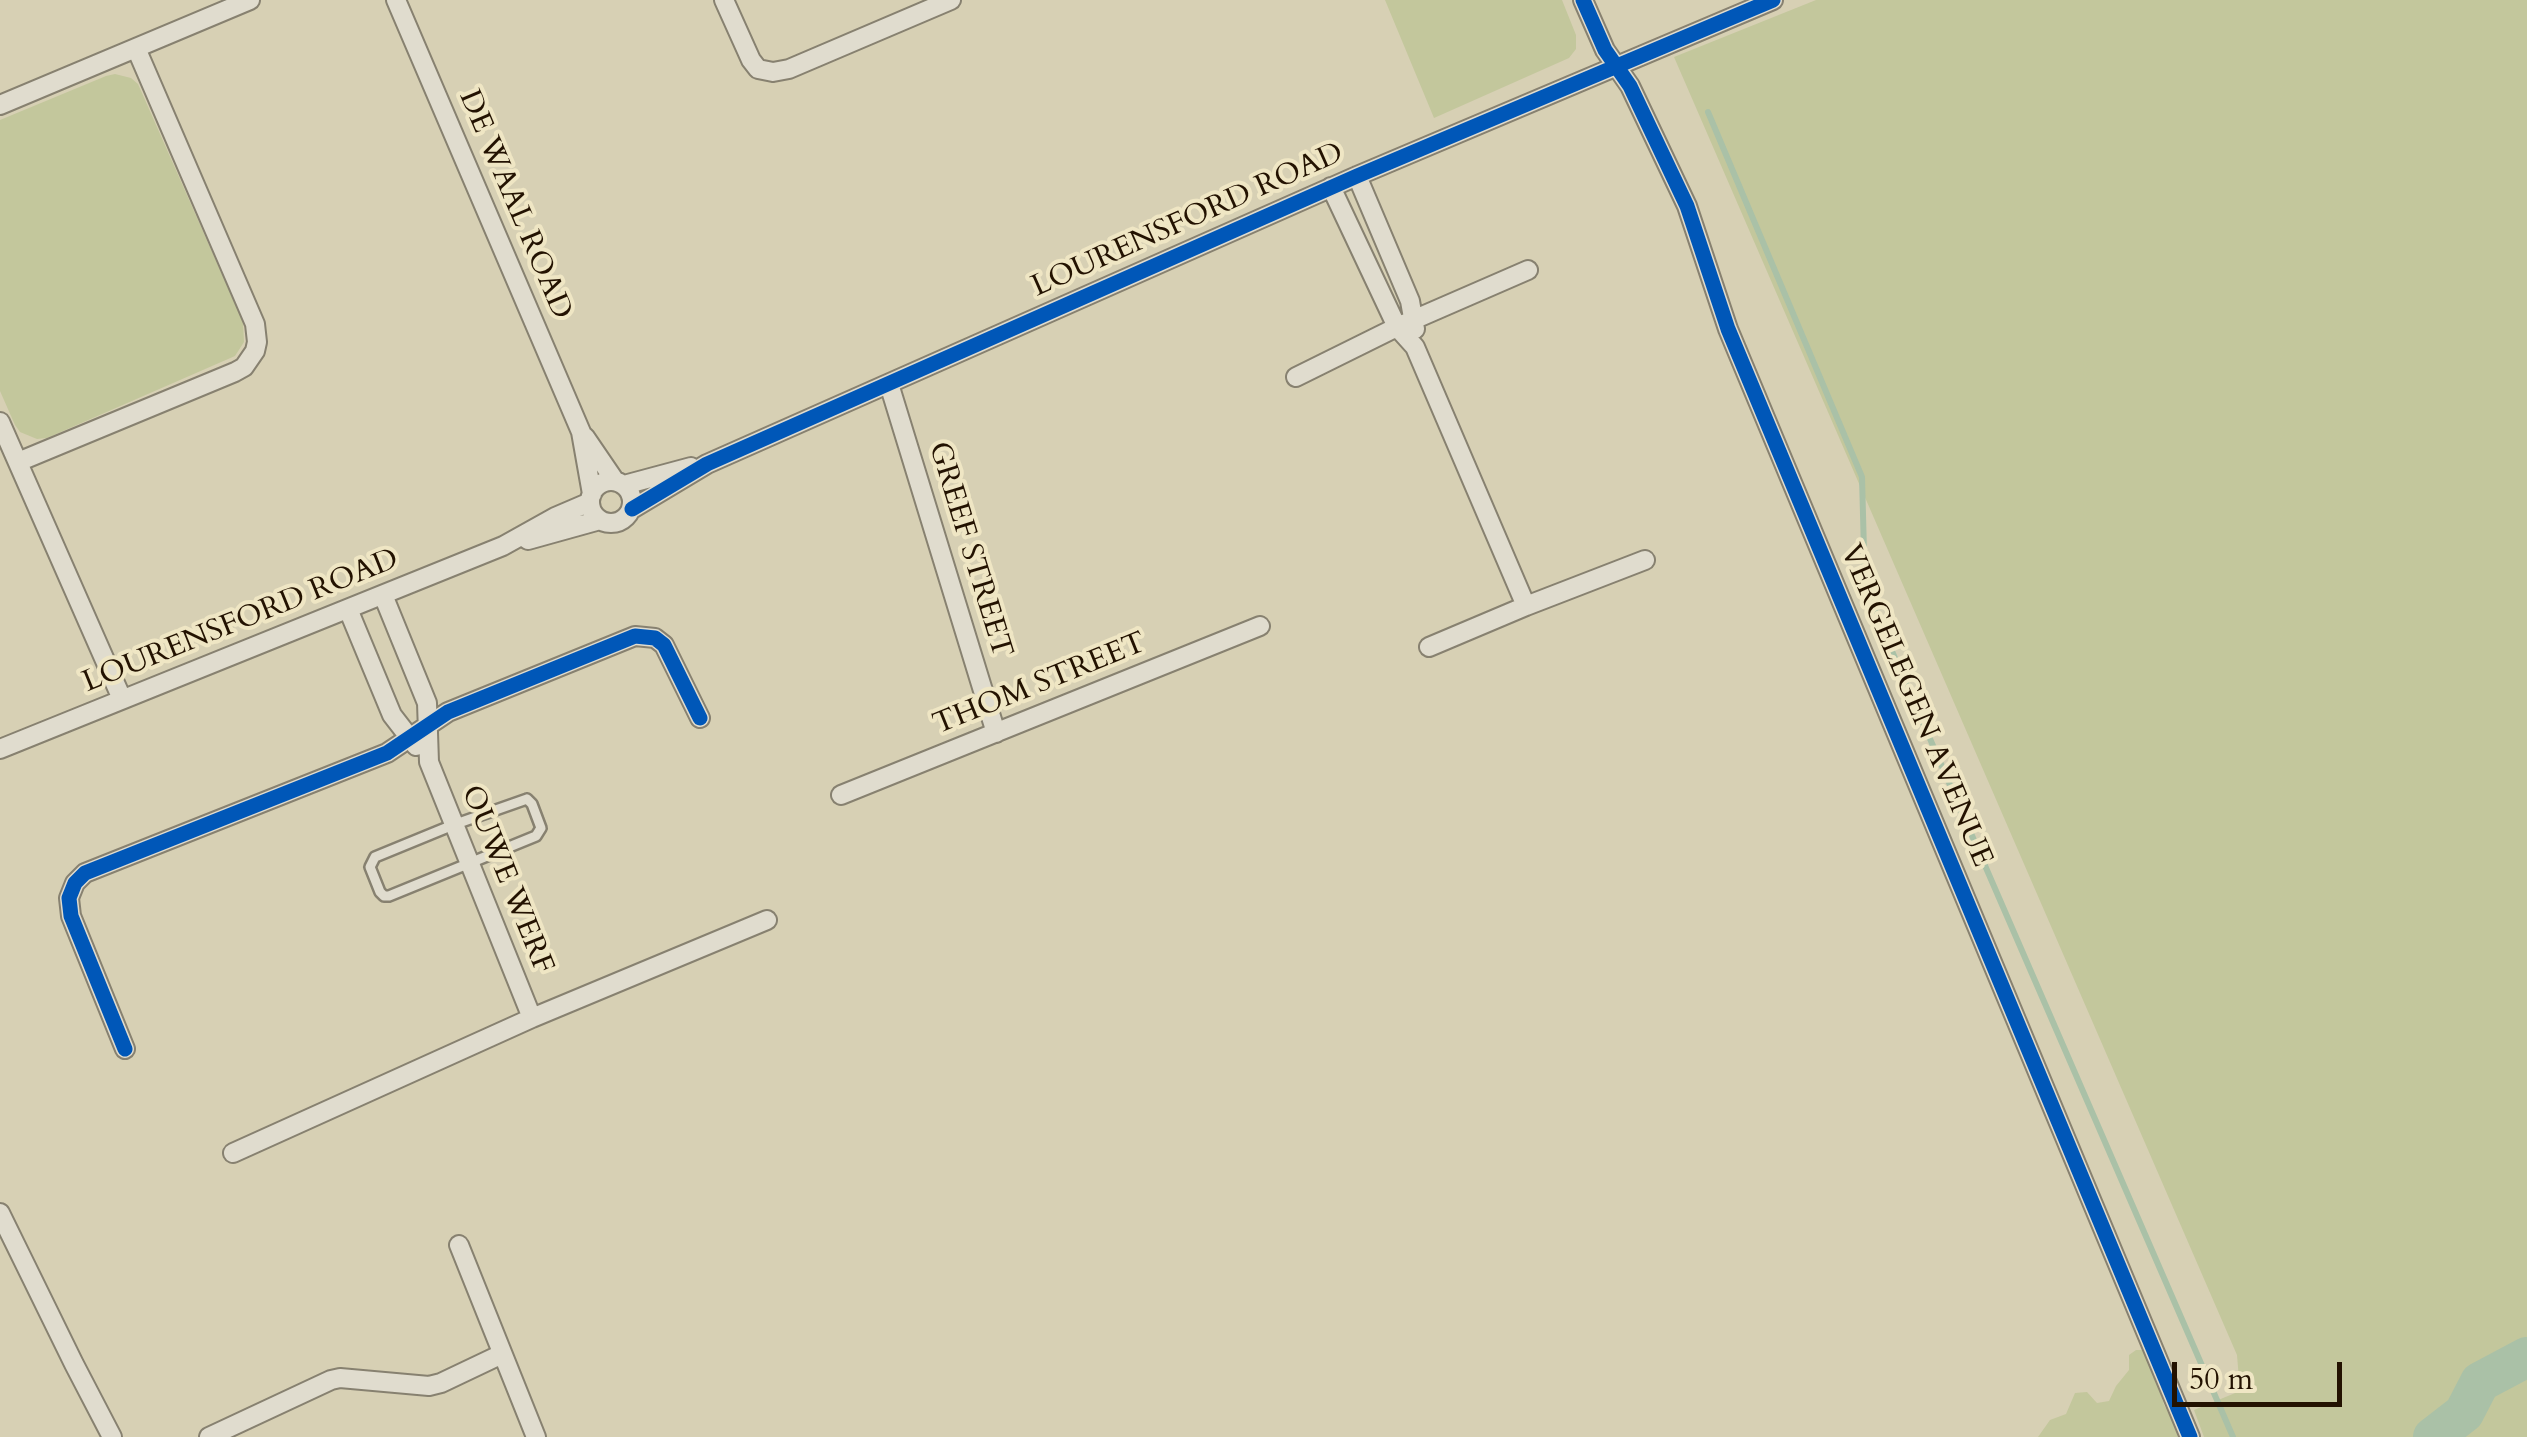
<!DOCTYPE html>
<html>
<head>
<meta charset="utf-8">
<style>
	body { margin:0 }
	#map { position:relative; width:2527px; height:1437px; overflow:hidden; background:#d7d0b4; font-family:Cardo,serif }
	canvas { display:block }
	.scale { position:absolute; left:2172px; top:1362px; width:170px; height:45px; box-sizing:border-box; border:5px solid #231201; border-top:0; padding-left:12px; font-size:30px; line-height:35px; white-space:nowrap; color:#231201; -webkit-text-stroke:8px #efe6c4; paint-order:stroke }
</style>
</head>
<body>
<div id="map">
<canvas width="2527" height="1437"></canvas>
<div class="scale">50 m</div>
</div>
<script>
const ctx = document.querySelector('canvas').getContext('2d');
ctx.lineJoin = 'round';
function fill(path, color) { ctx.fillStyle = color; ctx.fill(path, 'evenodd'); }
const toPath = rows => new Path2D(rows.map(r => 'M' + r).join(''));
function strokePath(path, color, width, dash) { ctx.strokeStyle = color; ctx.lineWidth = width; ctx.lineCap = dash ? 'butt' : 'round'; ctx.setLineDash(dash || []); ctx.stroke(path); }
function drawText(font, color, halo, rows, align = 'center') {
  ctx.font = font + ' Cardo,serif'; ctx.lineWidth = 8; ctx.setLineDash([]); ctx.textBaseline = 'middle'; ctx.strokeStyle = halo; ctx.fillStyle = color; for (const [text, x, y, turn = 0] of rows) {
    ctx.save(); ctx.translate(x, y); ctx.rotate((+turn || 0) * Math.PI / 180); ctx.textAlign = isNaN(turn) ? turn : align; if (halo) ctx.strokeText(text, 0, 0); ctx.fillText(text, 0, 0); ctx.restore();
  }
}
const green = toPath([
	[1385,0,1562,0,1576,35,1576,49,1569,58,1434,118],
	[1816,0,2527,0,2527,1437,2204,1437,2194,1410,2240,1391,2237,1355,1674,57],
	[115,74,131,78,138,84,243,322,244,342,235,356,47,438,37,439,20,432,15,425,0,391,0,120,106,76],
	[2136,1350,2145,1350,2151,1360,2164,1405,2182,1437,2038,1437,2050,1420,2066,1414,2075,1393,2087,1392,2097,1403,2109,1401,2116,1386,2129,1370,2129,1355]
]);
const stream = toPath([
	[1708,112,1862,477,1865,589,2233,1437]
]);
const river = toPath([
	[2433,1437,2464,1413,2480,1382,2527,1357]
]);
const service = toPath([
	[527,799,532,804,541,828,536,836,389,896,384,896,380,892,370,867,375,857,453,825,527,799]
]);
const minor = toPath([
	[396,0,581,432,592,494],
	[724,0,751,60,758,69,773,72,789,69,951,0],
	[1583,0,1605,50,1630,86,1687,206,1728,329,2190,1437],
	[0,105,250,0],
	[1357,176,1410,301,1415,329],
	[1331,187,1397,327,1415,347,1526,606],
	[1296,377,1397,327,1528,270],
	[889,384,996,733],
	[0,422,122,699],
	[585,437,615,481],
	[18,462,235,372,244,367,255,351,257,342,255,324,136,48],
	'590 502a21 21 0 1 1 42 0a21 21 0 1 1-42 0Z',
	[624,485,691,467],
	[632,509,707,464,1357,176,1773,0],
	[528,540,600,520],
	[383,595,427,703,429,762,532,1018],
	[348,609,392,715,416,746],
	[1429,647,1526,606,1645,560],
	[0,749,503,546,555,517,590,502],
	[841,795,1260,626],
	[125,1049,71,916,69,898,75,883,85,873,387,753,448,712,635,636,655,638,664,645,700,718],
	[233,1153,532,1018,767,920],
	[0,1213,74,1364,112,1437],
	[459,1245,536,1437],
	[209,1437,331,1380,340,1378,429,1386,441,1383,502,1354]
]);
const cycleway = toPath([
	[1583,0,1605,50,1630,86,1687,206,1728,329,2190,1437],
	[632,509,707,464,1357,176,1773,0],
	[125,1049,71,916,69,898,75,883,85,873,387,753,448,712,635,636,655,638,664,645,700,718]
]);
const streetNames = [
	["DE WAAL ROAD",514,205,67],
	["LOURENSFORD ROAD",1188,221,-24],
	["GREEF STREET",969,550,73],
	["LOURENSFORD ROAD",241,622,-22],
	["THOM STREET",1040,685,-22],
	["VERGELEGEN AVENUE",1915,706,67],
	["OUWE WERF",506,880,68]
];
fill(green, '#c3c79c');
strokePath(stream, '#aac1a7', 6);
strokePath(river, '#aac1a7', 40);
strokePath(service, '#878170', 14);
strokePath(minor, '#878170', 22);
strokePath(service, '#e0dcce', 9);
strokePath(minor, '#e0dcce', 18);
strokePath(cycleway, '#0057b8', 15);
drawText('30px', '#231201', '#efe6c4', streetNames);
</script>
</body>
</html>
